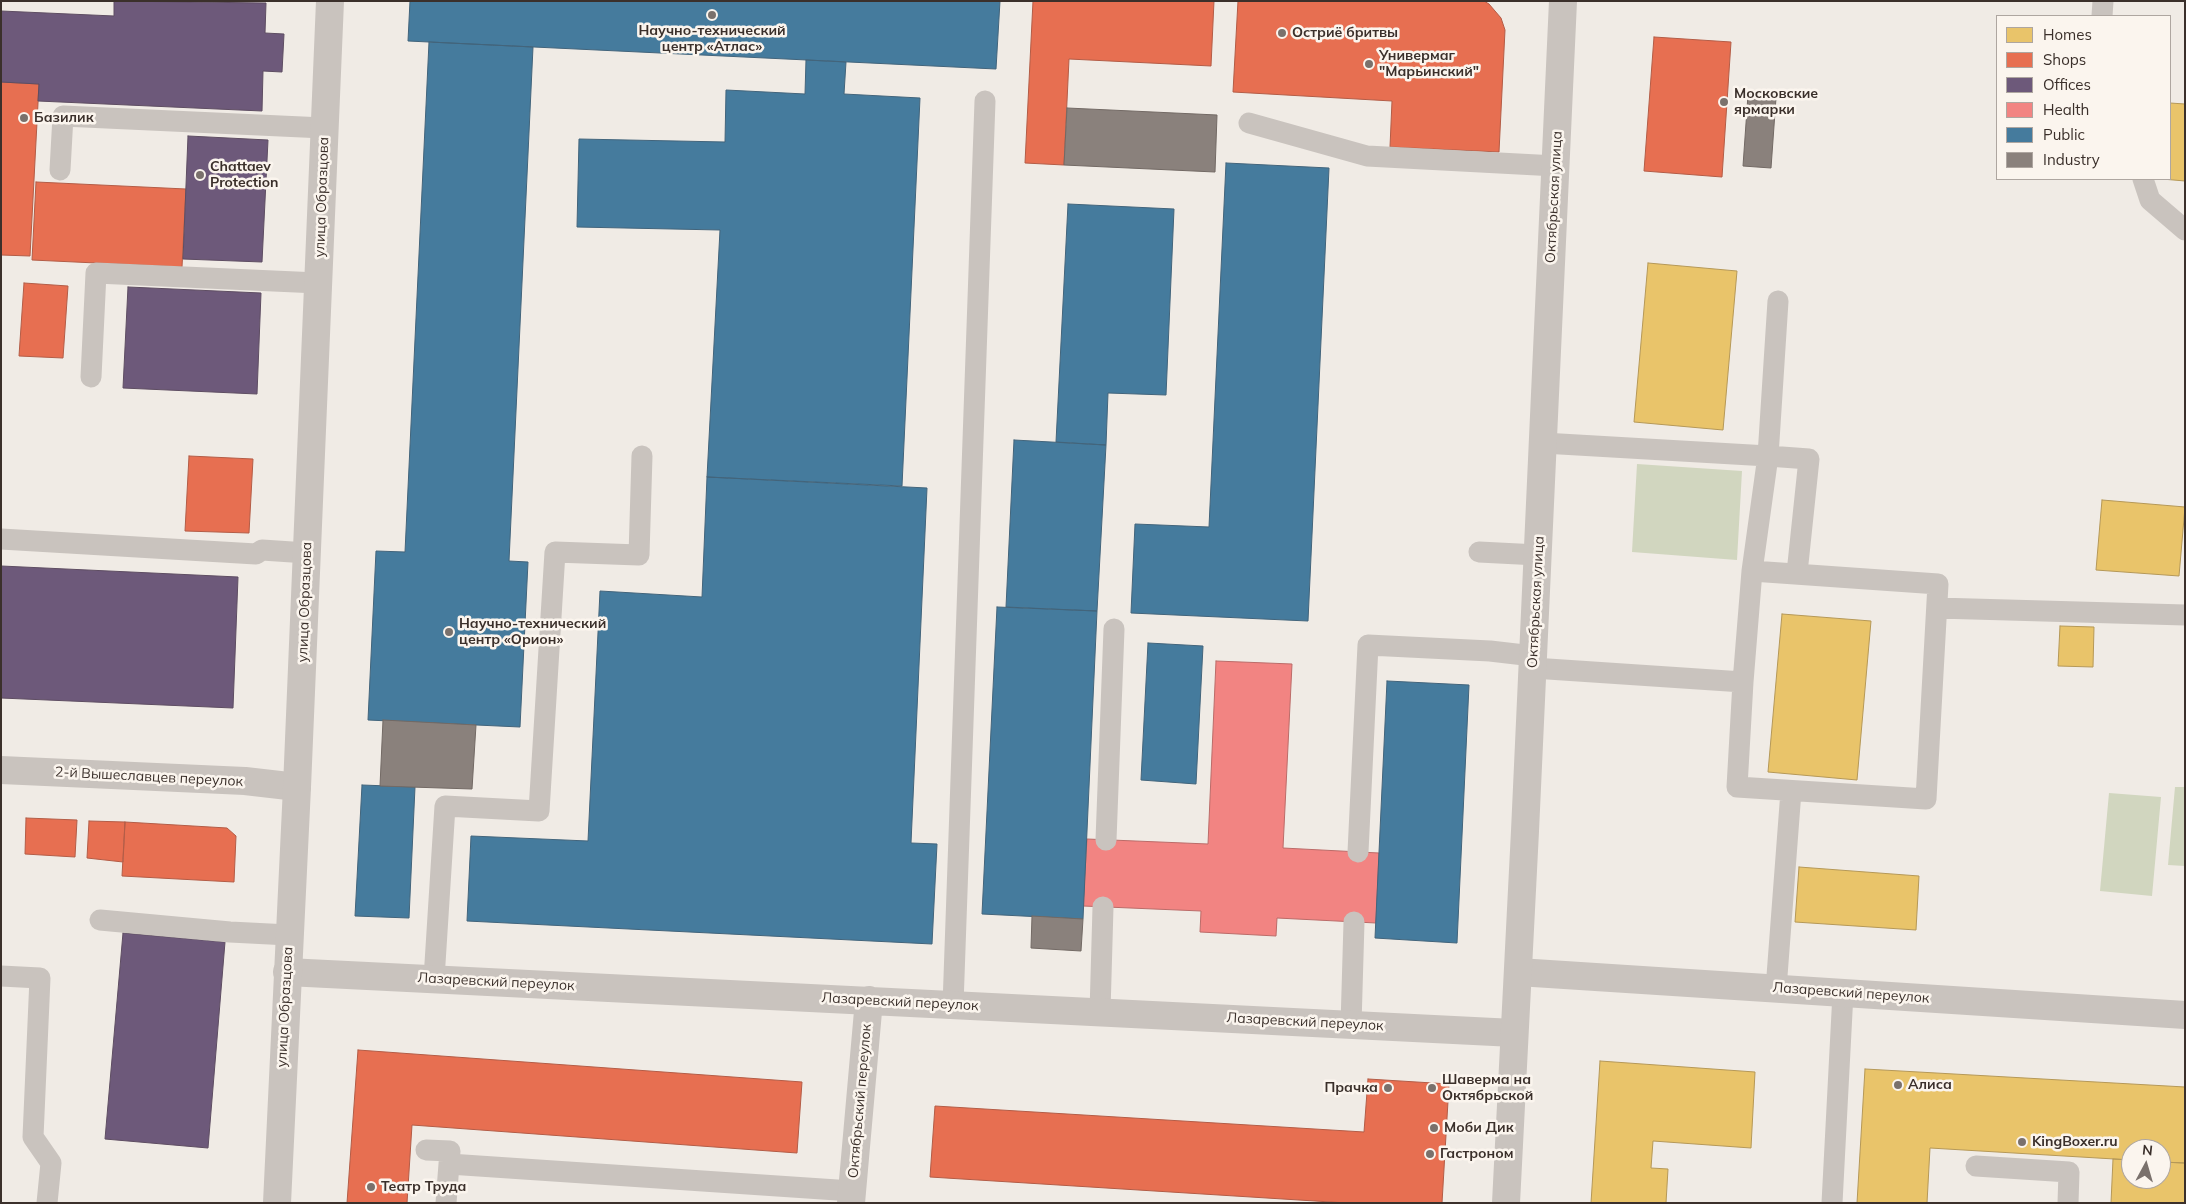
<!DOCTYPE html>
<html>
<head>
<meta charset="utf-8">
<style>
	body { margin:0 }
	#map { position:relative; width:2186px; height:1204px; overflow:hidden; background:#f0ebe5; font-family:Mulish,sans-serif }
	canvas { display:block }
	.frame { position:absolute; inset:0; border:2px solid #3b302b; pointer-events:none }
	.legend { position:absolute; left:1996px; top:15px; width:175px; height:165px; box-sizing:border-box; background:#fbf5ee; border:1px solid #aea6a0; margin:0; padding:6px 9px; list-style:none; font-size:15px; color:#3b302b }
	.legend li { display:flex; align-items:center; gap:10px; height:25px }
	.legend b { width:25px; border:1px solid #aea6a0 }
	.north { position:absolute; left:2121px; top:1139px; width:50px; height:50px; box-sizing:border-box; background:#fbf5ee; border:1px solid #aea6a0; border-radius:50%; rotate:6deg; font-size:14px; font-weight:700; line-height:20px; text-align:center; color:#3b302b }
	.north::after { content:''; display:block; margin:auto; width:18px; height:22px; background:#7a716c; clip-path:polygon(50% 0,100% 100%,50% 72%,0 100%) }
</style>
</head>
<body>
<div id="map">
<canvas width="2186" height="1204"></canvas>
<div class="frame"></div>
<ul class="legend">
<li><b style="height:14px;background:#e9c46a"></b>Homes</li>
<li><b style="height:14px;background:#e76f51"></b>Shops</li>
<li><b style="height:14px;background:#6d597a"></b>Offices</li>
<li><b style="height:14px;background:#f28482"></b>Health</li>
<li><b style="height:14px;background:#457b9d"></b>Public</li>
<li><b style="height:14px;background:#8a817c"></b>Industry</li>
</ul>
<div class="north">N</div>
</div>
<script>
const ctx = document.querySelector('canvas').getContext('2d');
ctx.lineJoin = 'round';
function fill(path, color) { ctx.fillStyle = color; ctx.fill(path, 'evenodd'); }
const toPath = rows => new Path2D(rows.map(r => 'M' + r).join(''));
function strokePath(path, color, width, dash) { ctx.strokeStyle = color; ctx.lineWidth = width; ctx.lineCap = dash ? 'butt' : 'round'; ctx.setLineDash(dash || []); ctx.stroke(path); }
function drawText(font, color, halo, rows, align = 'center') {
  ctx.font = font + ' Mulish,sans-serif'; ctx.lineWidth = 5; ctx.setLineDash([]); ctx.textBaseline = 'middle'; ctx.strokeStyle = halo; ctx.fillStyle = color; for (const [text, x, y, turn = 0] of rows) {
    ctx.save(); ctx.translate(x, y); ctx.rotate((+turn || 0) * Math.PI / 180); ctx.textAlign = isNaN(turn) ? turn : align; if (halo) ctx.strokeText(text, 0, 0); ctx.fillText(text, 0, 0); ctx.restore();
  }
}
const green = toPath([
	[1637,464,1742,471,1737,560,1632,552],
	[2175,787,2185,787,2185,866,2168,865],
	[2109,793,2161,797,2152,896,2100,891]
]);
const homes = toPath([
	[2170,103,2185,104,2185,181,2162,179,2170,179,2170,103],
	[1648,263,1737,271,1723,430,1634,422,1648,263],
	[2102,500,2185,507,2179,576,2096,570,2102,500],
	[1782,614,1871,621,1857,780,1768,772,1782,614],
	[2060,626,2094,627,2093,667,2058,666,2060,626],
	[1799,867,1919,876,1916,930,1795,922,1799,867],
	[1600,1061,1755,1072,1751,1148,1653,1141,1651,1168,1668,1169,1666,1203,1591,1203,1600,1061],
	[1865,1069,2185,1087,2185,1163,2161,1162,2161,1149,2131,1149,2131,1160,1930,1148,1927,1203,1857,1203,1865,1069],
	[2113,1159,2131,1160,2131,1179,2161,1179,2161,1162,2185,1163,2185,1203,2111,1203,2113,1159]
]);
const shops = toPath([
	[1033,1,1214,1,1211,66,1069,59,1064,165,1025,163,1033,1],
	[1238,1,1484,1,1489,4,1501,18,1505,30,1499,152,1390,147,1392,101,1233,92,1238,1],
	[1654,37,1731,42,1722,177,1644,171,1654,37],
	[1,82,39,84,30,256,1,255,1,82],
	[36,182,186,189,182,267,32,260,36,182],
	[24,283,68,286,63,358,19,356,24,283],
	[189,456,253,459,249,533,185,531,189,456],
	[26,818,77,820,75,857,25,854,26,818],
	[89,821,125,822,123,862,87,858,89,821],
	[125,822,227,828,236,836,234,882,122,876,125,822],
	[358,1050,802,1082,797,1153,412,1125,407,1203,347,1203,358,1050],
	[1368,1079,1449,1084,1442,1203,1347,1203,930,1177,935,1106,1364,1132,1368,1079]
]);
const offices = toPath([
	[114,1,266,3,265,33,284,34,282,72,263,71,262,111,38,101,39,84,1,82,1,11,114,16,114,1],
	[188,136,268,140,262,262,183,259,188,136],
	[128,287,261,293,257,394,123,388,128,287],
	[1,566,238,577,233,708,1,698,1,566],
	[123,933,225,942,208,1148,105,1139,123,933]
]);
const health = toPath([
	[1216,661,1292,664,1283,848,1379,853,1376,923,1277,918,1276,936,1200,932,1201,911,1083,906,1087,839,1208,844,1216,661]
]);
const public = toPath([
	[410,1,1000,1,996,69,408,41,410,1],
	[429,42,533,47,509,561,528,562,520,727,368,720,376,551,405,552,429,42],
	[806,60,846,62,844,94,920,98,902,486,707,477,720,230,577,227,579,139,725,142,726,90,805,94,806,60],
	[1226,163,1329,168,1308,621,1131,613,1135,524,1209,527,1226,163],
	[1068,204,1174,209,1166,395,1108,393,1106,445,1056,442,1068,204],
	[1014,440,1106,445,1097,611,1006,607,1014,440],
	[707,477,927,488,911,843,937,844,932,944,467,921,471,836,588,841,600,591,702,597,707,477],
	[997,607,1097,611,1083,919,982,914,997,607],
	[1148,643,1203,646,1196,784,1141,780,1148,643],
	[1387,681,1469,685,1457,943,1375,938,1387,681],
	[362,785,415,787,409,918,355,916,362,785]
]);
const industry = toPath([
	[1748,95,1776,98,1771,168,1743,166,1748,95],
	[1067,108,1217,115,1215,172,1064,165,1067,108],
	[383,720,476,725,472,789,380,786,383,720],
	[1032,916,1083,919,1081,951,1031,948,1032,916]
]);
const service = toPath([
	[2102,16,2103,1],
	[1249,123,1367,156,1556,166],
	[60,170,63,116,324,128],
	[2143,179,2150,200,2185,230],
	[91,377,96,273,318,283],
	[1543,443,1768,456,1778,301],
	[1,539,256,554,262,550,307,553],
	[1479,552,1538,555],
	[1937,608,2185,615],
	[1533,668,1743,682,1752,571,1768,456,1809,459,1797,573],
	[1743,682,1737,787,1926,799,1938,584,1752,571],
	[1106,840,1114,629],
	[1358,852,1368,645,1490,651,1533,656],
	[100,920,230,932,289,935],
	[1,976,40,978,33,1137,51,1163,47,1203],
	[434,979,445,806,539,811,555,552,639,555,642,456],
	[1776,989,1791,791],
	[953,1005,985,101],
	[1100,1012,1103,907],
	[1351,1025,1354,922],
	[426,1150,450,1151,449,1164],
	[1976,1166,2069,1172,2068,1203],
	[446,1203,449,1164,852,1191],
	[1832,1203,1843,993]
]);
const minor = toPath([
	[1,770,245,781,297,787],
	[287,972,1514,1033],
	[1518,972,2185,1015],
	[851,1203,869,1000]
]);
const tertiary = toPath([
	[277,1203,297,787,330,1],
	[1506,1203,1525,831,1563,1]
]);
const markers = [
	[712,15,5,"#7a716c"],
	[1282,33,5,"#7a716c"],
	[1369,64,5,"#7a716c"],
	[1724,102,5,"#7a716c"],
	[24,118,5,"#7a716c"],
	[200,175,5,"#7a716c"],
	[449,632,5,"#7a716c"],
	[1898,1085,5,"#7a716c"],
	[1388,1088,5,"#7a716c"],
	[1432,1088,5,"#7a716c"],
	[1434,1128,5,"#7a716c"],
	[2022,1142,5,"#7a716c"],
	[1430,1154,5,"#7a716c"],
	[371,1187,5,"#7a716c"]
];
const poiNames = [
	["Научно-технический",712,31,"center"],
	["центр «Атлас»",712,47,"center"],
	["Остриё бритвы",1292,33],
	["Универмаг",1379,56],
	["\"Марьинский\"",1379,72],
	["Московские",1734,94],
	["ярмарки",1734,110],
	["Базилик",34,118],
	["Chattaev",210,167],
	["Protection",210,183],
	["Научно-технический",459,624],
	["центр «Орион»",459,640],
	["Шаверма на",1442,1080],
	["Октябрьской",1442,1096],
	["Алиса",1908,1085],
	["Прачка",1378,1088,"right"],
	["Моби Дик",1444,1128],
	["KingBoxer.ru",2032,1142],
	["Гастроном",1440,1154],
	["Театр Труда",381,1187]
];
const streetNames = [
	["улица Образцова",322,197,-88],
	["Октябрьская улица",1554,197,-87],
	["улица Образцова",305,602,-88],
	["Октябрьская улица",1536,602,-87],
	["2-й Вышеславцев переулок",149,777,3],
	["Лазаревский переулок",496,982,3],
	["Лазаревский переулок",1851,993,4],
	["Лазаревский переулок",900,1002,3],
	["улица Образцова",285,1007,-87],
	["Лазаревский переулок",1305,1022,3],
	["Октябрьский переулок",860,1101,-85]
];
fill(green, '#d1d6bf');
fill(homes, '#e9c46a');
strokePath(homes, '#b59857', 1);
fill(shops, '#e76f51');
strokePath(shops, '#b35c46', 1);
fill(offices, '#6d597a');
strokePath(offices, '#5e4d62', 1);
fill(health, '#f28482');
strokePath(health, '#bb6b68', 1);
fill(public, '#457b9d');
strokePath(public, '#42647b', 1);
fill(industry, '#8a817c');
strokePath(industry, '#726964', 1);
strokePath(service, '#c9c3be', 21);
strokePath(minor, '#c9c3be', 28);
strokePath(tertiary, '#c9c3be', 28);
for (const [x, y, r, color] of markers) { const dot = new Path2D(); dot.arc(x, y, r, 0, 2 * Math.PI); ctx.fillStyle = color; ctx.fill(dot); strokePath(dot, '#fbf5ee', 2); }
drawText('bold 14px', '#3b302b', '#fbf5ee', poiNames, 'left');
drawText('14px', '#3b302b', '#fbf5ee', streetNames);
</script>
</body>
</html>
